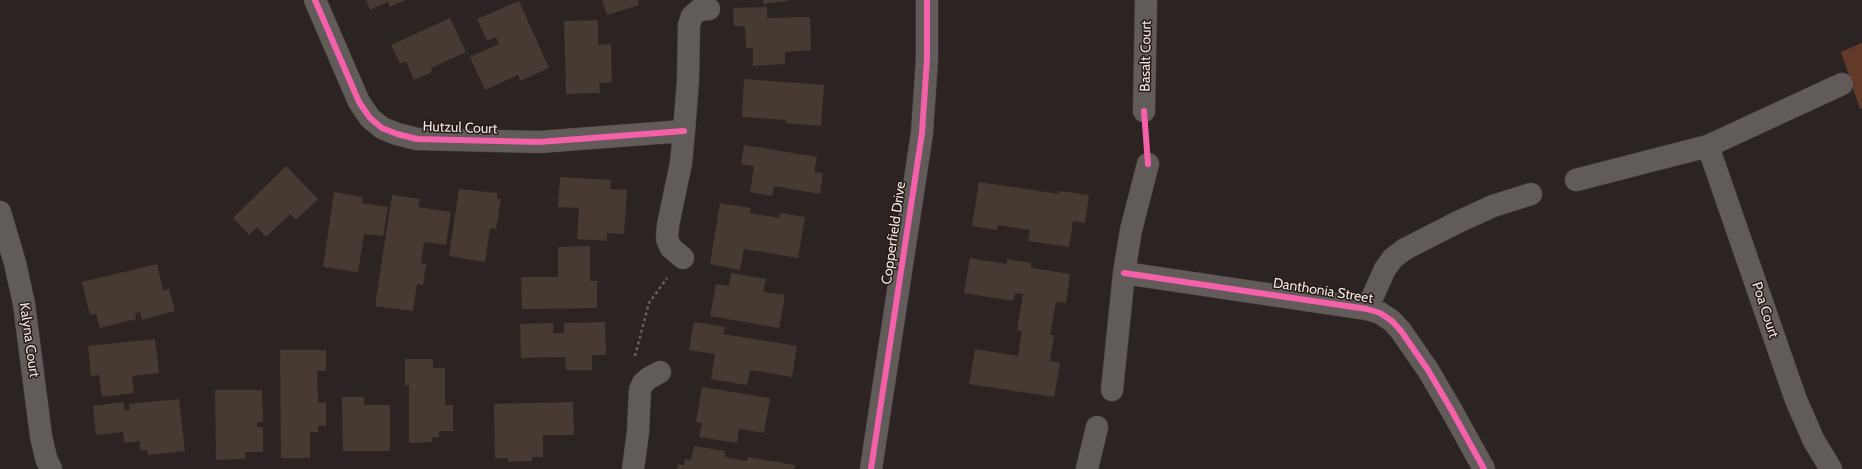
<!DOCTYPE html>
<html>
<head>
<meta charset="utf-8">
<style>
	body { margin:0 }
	canvas { display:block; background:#2b2422 }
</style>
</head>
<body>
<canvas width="1862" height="469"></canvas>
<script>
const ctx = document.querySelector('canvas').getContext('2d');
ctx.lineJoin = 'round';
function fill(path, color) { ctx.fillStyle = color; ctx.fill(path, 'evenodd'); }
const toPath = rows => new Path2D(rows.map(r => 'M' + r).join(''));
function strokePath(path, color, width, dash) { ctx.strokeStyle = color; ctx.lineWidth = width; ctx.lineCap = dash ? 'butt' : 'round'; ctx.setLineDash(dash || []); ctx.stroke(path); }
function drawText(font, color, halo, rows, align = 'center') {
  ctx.font = font + ' Cabin,sans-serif'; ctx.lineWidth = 3; ctx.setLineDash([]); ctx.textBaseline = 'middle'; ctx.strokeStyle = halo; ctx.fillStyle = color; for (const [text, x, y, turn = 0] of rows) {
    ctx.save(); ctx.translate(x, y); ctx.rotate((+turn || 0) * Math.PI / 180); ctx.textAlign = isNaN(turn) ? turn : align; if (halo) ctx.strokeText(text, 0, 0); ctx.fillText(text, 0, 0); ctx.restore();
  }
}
const green = toPath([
	[1862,43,1862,108,1860,109,1841,52]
]);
const building = toPath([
	[366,0,406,0,390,7,388,2,370,10],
	[602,0,638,0,639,5,607,15],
	[763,0,788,0,788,1,763,4],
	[519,1,549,68,520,81,518,75,485,90,470,57,499,44,496,37,487,41,477,19],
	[767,7,767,18,810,17,811,50,785,52,785,64,753,66,753,48,746,48,745,26,734,26,733,8],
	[450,18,466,52,431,68,432,72,414,80,406,61,400,64,391,45],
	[598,20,598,45,611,44,612,82,599,83,600,93,566,94,564,21],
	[744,79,824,85,821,126,786,123,786,120,742,117],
	[744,145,817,157,814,172,823,173,820,194,774,186,772,196,750,192,754,166,741,164],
	[286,166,318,199,296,220,290,214,266,237,257,227,249,235,233,218],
	[560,177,611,180,610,189,627,190,624,234,607,233,607,241,577,239,579,208,558,207],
	[979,182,1059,194,1059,191,1089,195,1085,223,1073,221,1069,247,1028,241,1030,230,998,225,997,230,972,226],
	[459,189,497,193,497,199,501,199,496,229,490,228,485,262,449,256],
	[334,192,363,197,362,203,388,207,383,236,364,234,358,272,323,267],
	[392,195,420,199,418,207,451,212,446,245,424,242,421,263,426,264,423,285,417,284,413,311,375,306],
	[720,203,751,208,750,213,779,218,780,213,805,217,798,258,744,249,740,270,710,264],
	[590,246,590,281,597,281,597,308,522,309,521,277,558,277,558,247],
	[970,258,1007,264,1007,259,1031,263,1031,268,1070,274,1066,303,1056,302,1050,335,1054,335,1050,361,1060,363,1054,397,969,384,975,349,1018,356,1022,331,1017,330,1023,294,1015,293,1013,301,964,293],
	[157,264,163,291,169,289,175,311,142,320,140,312,135,313,136,319,100,328,96,314,90,315,82,282],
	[731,273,766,279,763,292,785,295,779,328,710,316,716,284,729,286],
	[605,322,606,355,592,355,592,370,566,370,565,357,521,358,520,324,553,323,553,333,564,333,564,323],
	[694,322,725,327,723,334,797,346,792,377,750,370,747,385,711,379,715,354,689,350],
	[155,339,159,373,132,376,134,393,102,397,99,375,91,376,88,346],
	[280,350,326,350,326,371,317,371,318,403,326,402,326,426,318,426,318,432,310,432,310,458,281,458],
	[405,359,433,359,433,368,445,368,445,405,453,405,453,431,439,431,439,437,432,437,432,442,409,443,409,385,405,386],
	[702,387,770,398,764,433,739,429,737,443,699,437,702,423,696,422],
	[215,390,262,390,263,422,257,422,257,427,263,427,263,452,245,452,245,459,216,460],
	[342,397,364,397,364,405,390,405,390,451,343,451],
	[179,399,185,451,148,455,147,450,140,450,140,441,124,443,123,432,96,435,93,406,123,402,125,410,130,410,129,404],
	[573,402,574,435,543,435,543,457,532,457,532,461,508,462,508,458,495,458,494,404],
	[694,446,725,451,725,457,747,461,748,457,795,465,794,469,677,469,678,464,684,465,685,459,691,460]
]);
const path = toPath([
	[635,356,649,303,667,278]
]);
const minor = toPath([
	[315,0,359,102,370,118,382,128,397,134,417,139,539,142,684,131],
	[1144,111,1146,0],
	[1708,146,1796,400,1814,441,1831,469],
	[1576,180,1708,146,1842,84],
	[0,212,15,263,24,304,41,436,46,458,51,469],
	[683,258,671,248,667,239,668,225,681,163,684,131,688,80,689,25,692,16,699,10,709,9],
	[1124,273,1367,309,1380,313,1392,321,1401,331,1428,370,1452,411,1484,469],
	[1367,309,1385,269,1393,258,1405,249,1458,222,1493,206,1531,194],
	[1112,390,1124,273,1131,230,1148,164],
	[633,469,638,432,640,390,643,383,649,378,660,372],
	[871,469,922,133,927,59,927,0],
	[1087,469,1097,427]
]);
const cycleway = toPath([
	[315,0,359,102,370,118,382,128,397,134,417,139,539,142,684,131],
	[1144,111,1148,164],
	[1124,273,1367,309,1380,313,1392,321,1401,331,1428,370,1452,411,1484,469],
	[871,469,922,133,927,59,927,0]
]);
const streetNames = [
	["Basalt Court",1146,56,-89],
	["Hutzul Court",460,128,2],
	["Copperfield Drive",894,233,-82],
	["Danthonia Street",1323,291,9],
	["Poa Court",1765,310,72],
	["Kalyna Court",29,340,82]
];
fill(green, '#633929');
fill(building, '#463a33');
strokePath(minor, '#47413f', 23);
strokePath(path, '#66615f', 2.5, [3, 3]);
strokePath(minor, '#615b59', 22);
strokePath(cycleway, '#f560ab', 6);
drawText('14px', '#efe6e3', '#251915', streetNames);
</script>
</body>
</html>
